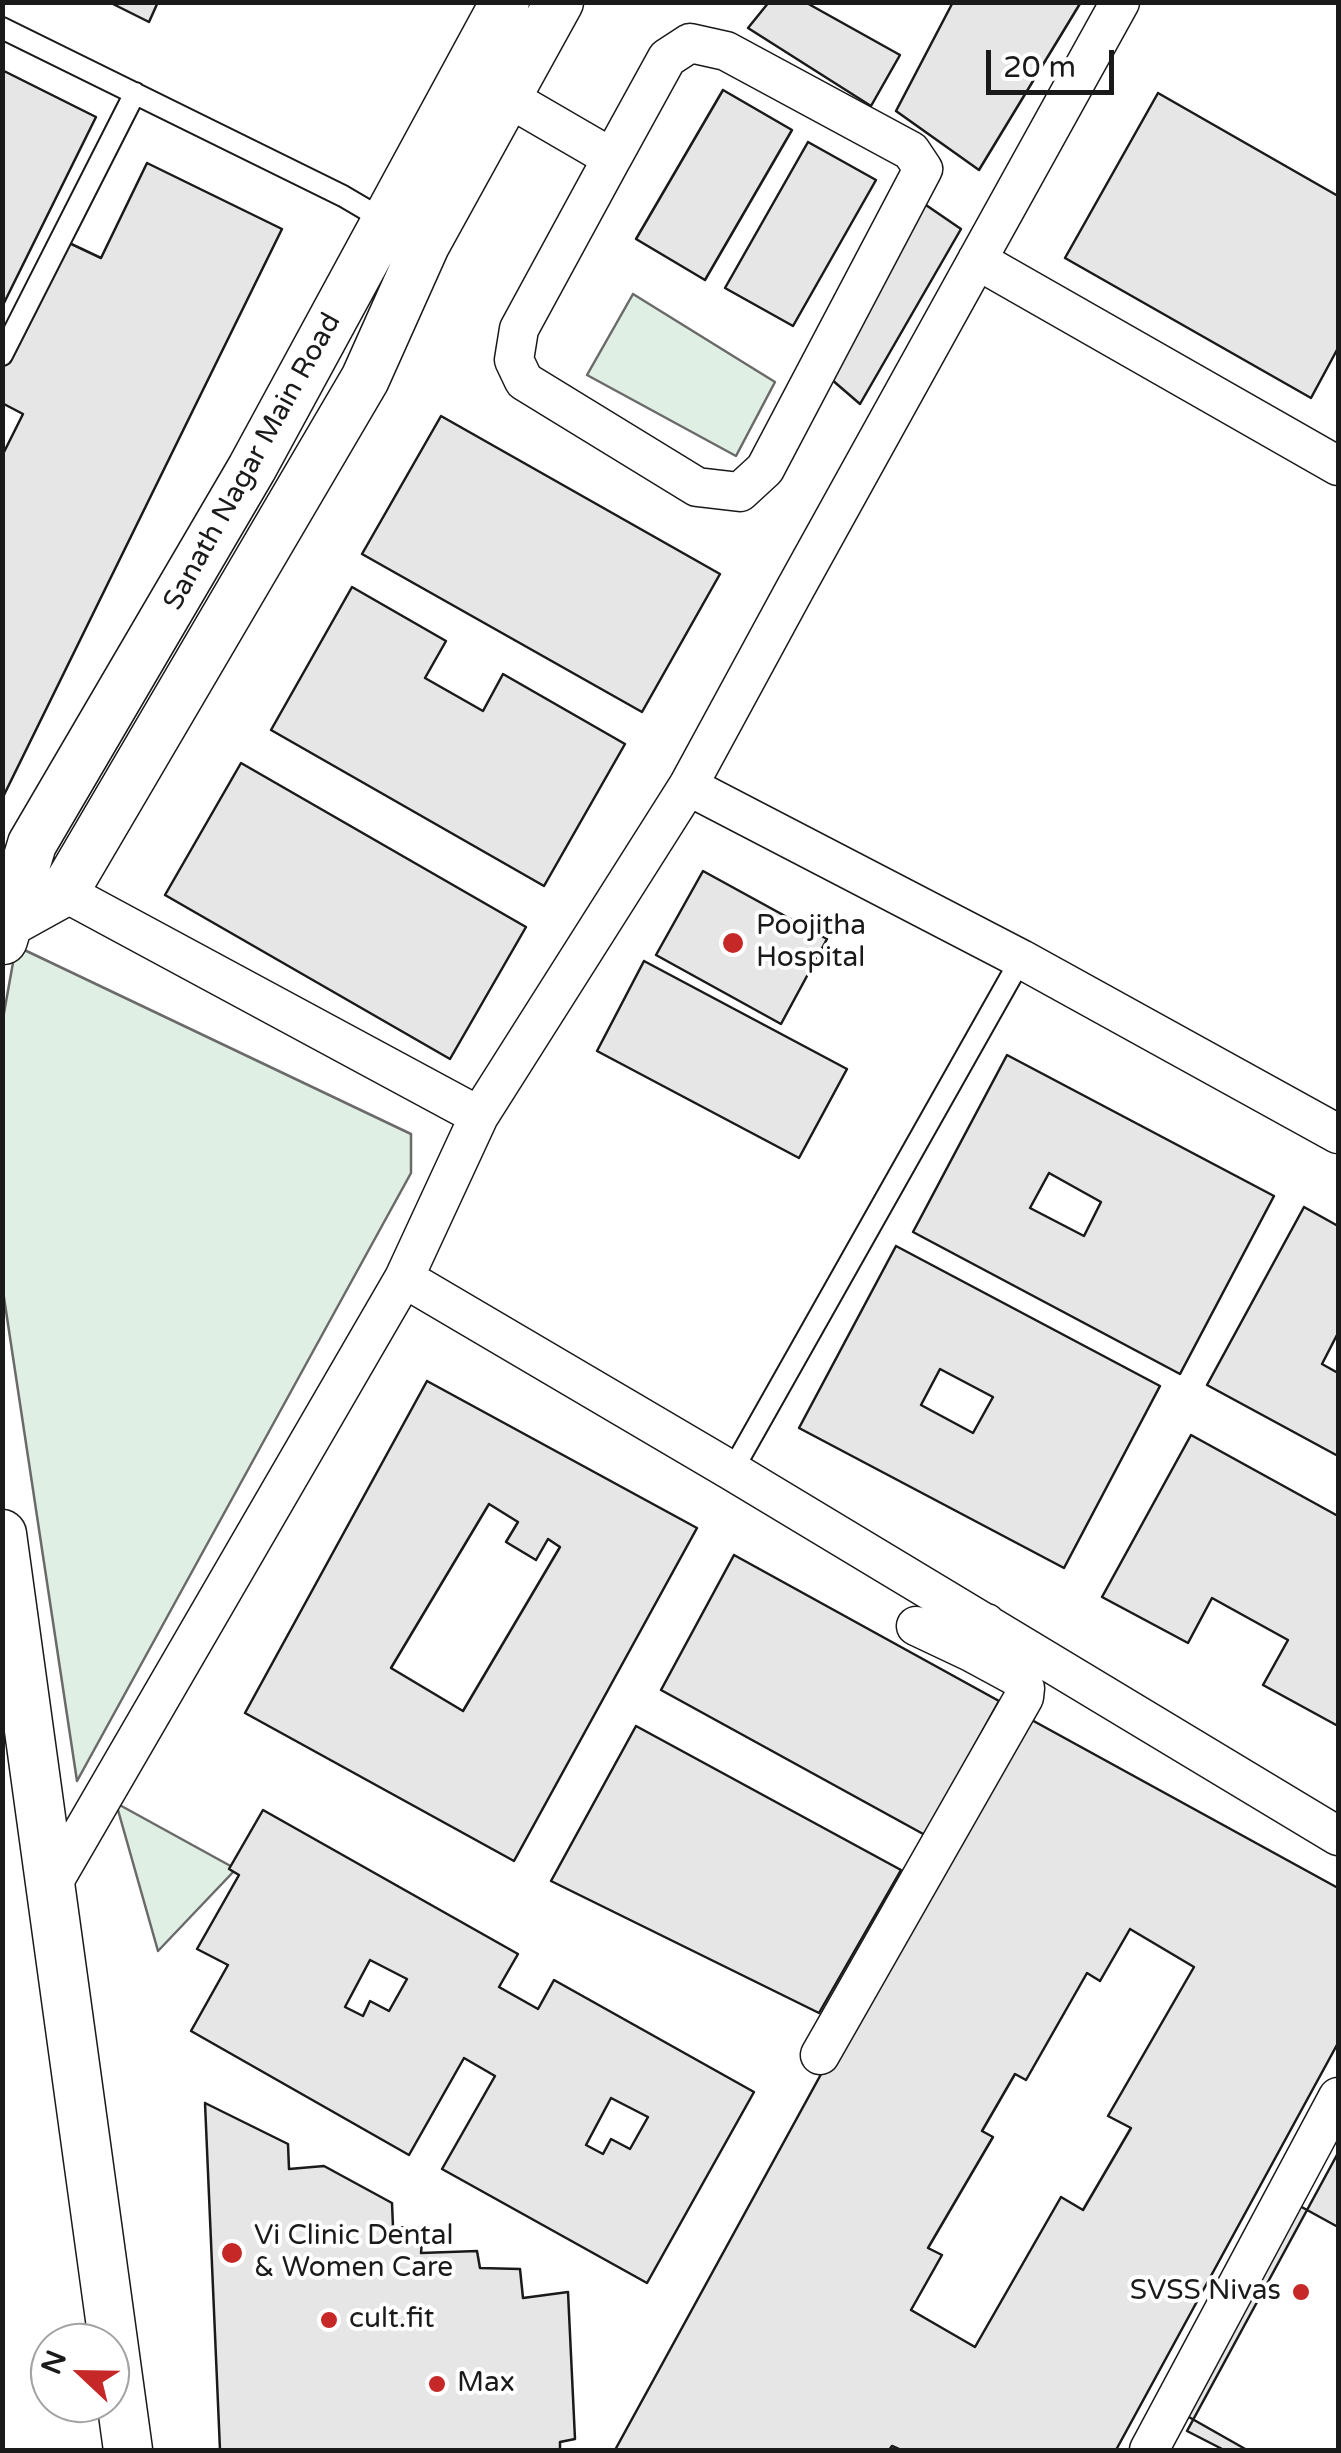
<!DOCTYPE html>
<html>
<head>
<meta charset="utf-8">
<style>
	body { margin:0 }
	#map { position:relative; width:1341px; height:2453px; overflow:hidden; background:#fff; font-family:"Varela Round",sans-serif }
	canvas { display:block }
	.frame { position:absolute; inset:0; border:5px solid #1a1a1a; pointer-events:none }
	.north { position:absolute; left:30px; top:2323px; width:100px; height:100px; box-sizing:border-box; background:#fff; border:2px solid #a3a3a3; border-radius:50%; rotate:292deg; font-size:28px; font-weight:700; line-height:40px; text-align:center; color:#1a1a1a }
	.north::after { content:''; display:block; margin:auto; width:35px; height:45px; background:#c62828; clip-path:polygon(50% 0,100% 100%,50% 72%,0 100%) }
	.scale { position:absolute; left:986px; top:50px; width:128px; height:45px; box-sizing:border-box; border:5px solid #1a1a1a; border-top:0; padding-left:12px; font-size:30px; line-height:35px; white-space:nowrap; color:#1a1a1a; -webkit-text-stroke:8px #fff; paint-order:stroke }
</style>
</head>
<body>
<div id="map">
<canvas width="1341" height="2453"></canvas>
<div class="frame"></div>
<div class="north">N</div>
<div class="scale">20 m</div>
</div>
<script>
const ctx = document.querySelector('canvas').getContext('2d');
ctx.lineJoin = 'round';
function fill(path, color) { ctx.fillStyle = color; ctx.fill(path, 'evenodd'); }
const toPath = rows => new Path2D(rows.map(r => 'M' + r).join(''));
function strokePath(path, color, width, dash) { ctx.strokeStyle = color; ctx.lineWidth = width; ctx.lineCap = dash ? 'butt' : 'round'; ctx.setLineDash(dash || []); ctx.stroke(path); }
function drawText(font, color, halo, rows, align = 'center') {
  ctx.font = font + ' "Varela Round",sans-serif'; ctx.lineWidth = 8; ctx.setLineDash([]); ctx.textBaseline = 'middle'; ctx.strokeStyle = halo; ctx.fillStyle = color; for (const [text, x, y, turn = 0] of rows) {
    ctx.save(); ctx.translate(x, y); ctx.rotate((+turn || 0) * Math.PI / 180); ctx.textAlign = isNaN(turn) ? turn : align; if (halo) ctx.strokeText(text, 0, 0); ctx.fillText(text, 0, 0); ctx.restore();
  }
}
const green = toPath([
	[633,294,775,382,736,456,587,375,633,294],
	[16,946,411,1134,411,1173,77,1781,3,1291,2,1024,16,946],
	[116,1803,236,1869,158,1951,116,1803]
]);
const building = toPath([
	[109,2,158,2,149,22,109,2],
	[769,2,805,2,900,55,871,106,748,28,769,2],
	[953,2,1081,2,979,170,896,111,953,2],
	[2,70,96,117,2,307,2,70],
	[723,90,792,130,705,280,636,239,723,90],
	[1158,93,1338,196,1338,348,1311,398,1065,258,1158,93],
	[808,142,876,180,793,326,725,288,808,142],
	[147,163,282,229,2,799,2,456,23,414,2,403,2,368,65,241,101,258,147,163],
	[923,203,961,229,860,404,831,379,923,203],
	[441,416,720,574,642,712,362,554,441,416],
	[352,587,446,641,425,678,483,711,503,674,625,744,544,886,271,730,352,587],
	[241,763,526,927,450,1059,165,895,241,763],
	[703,871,827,939,781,1024,656,955,703,871],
	[644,961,847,1069,799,1158,597,1051,644,961],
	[1007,1055,1274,1196,1180,1374,913,1232,1007,1055],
	[1049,1173,1101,1202,1084,1236,1030,1208,1049,1173],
	[1304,1207,1338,1226,1338,1333,1322,1364,1338,1373,1338,1456,1207,1385,1304,1207],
	[896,1246,1160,1386,1064,1568,799,1428,896,1246],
	[940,1369,993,1397,973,1433,921,1405,940,1369],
	[427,1381,697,1528,514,1861,245,1713,427,1381],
	[489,1504,518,1522,506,1542,536,1560,548,1539,560,1547,463,1711,391,1668,489,1504],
	[1191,1435,1338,1516,1338,1726,1263,1685,1288,1640,1212,1598,1188,1643,1102,1597,1191,1435],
	[734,1555,999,1701,925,1835,661,1690,734,1555],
	[1019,1713,1338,1888,1338,2043,1116,2450,901,2450,892,2446,889,2450,615,2450,1019,1713],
	[1130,1929,1194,1967,1108,2116,1131,2128,1083,2210,1061,2197,975,2347,911,2310,942,2255,928,2248,993,2137,982,2131,1015,2074,1026,2080,1087,1973,1100,1981,1130,1929],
	[636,1726,901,1870,819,2013,551,1881,636,1726],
	[263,1810,518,1954,499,1987,538,2009,554,1980,754,2092,647,2283,442,2169,495,2076,464,2058,409,2155,191,2031,228,1965,197,1949,239,1875,229,1869,263,1810],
	[370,1960,407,1979,389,2011,370,2001,363,2016,345,2007,370,1960],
	[611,2098,648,2117,630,2149,611,2139,603,2154,586,2145,611,2098],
	[205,2103,288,2144,289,2169,324,2166,392,2203,393,2227,423,2228,421,2253,477,2251,480,2268,520,2269,523,2298,568,2292,575,2439,560,2442,560,2450,220,2450,205,2103],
	[1338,2153,1338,2450,1224,2450,1187,2431,1338,2153],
	[1298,2205,1338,2227,1338,2450,1247,2450,1180,2412,1298,2205]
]);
const service = toPath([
	[2,28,343,196,389,223],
	[2,355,135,93],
	[732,1471,1021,959]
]);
const minor = toPath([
	[507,97,612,158,667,58,690,43,726,51,911,151,923,169,765,469,740,492,697,487,524,381,514,360,519,329,612,158],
	[977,260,1338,466],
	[688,786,1021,959,1338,1134],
	[64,892,479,1116],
	[404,1278,732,1471,1338,1836],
	[916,1626,971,1652],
	[50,1888,404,1278,479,1116,688,786,795,589,1120,2],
	[820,2055,1024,1697,1025,1688,1019,1678,971,1652,986,1623],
	[1149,2450,1338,2097]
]);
const tertiary = toPath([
	[8,923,64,892,365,379,425,245,559,2],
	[3,940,32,844,252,468,505,2],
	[2,1534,128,2450]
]);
const markers = [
	[733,943,12,"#c62828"],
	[232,2253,12,"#c62828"],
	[1301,2292,10,"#c62828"],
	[329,2320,10,"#c62828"],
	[437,2384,10,"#c62828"]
];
const streetNames = [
	["Sanath Nagar Main Road",253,462,-61]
];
const poiNames = [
	["Poojitha",756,927],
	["Hospital",756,959],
	["Vi Clinic Dental",254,2237],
	["& Women Care",254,2269],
	["SVSS Nivas",1281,2292,"right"],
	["cult.fit",349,2320],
	["Max",457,2384]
];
fill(green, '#e0efe3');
strokePath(green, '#6a6a6a', 2.5);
fill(building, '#e6e6e6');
strokePath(building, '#1a1a1a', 2.5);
strokePath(service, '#1a1a1a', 24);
strokePath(minor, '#1a1a1a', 41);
strokePath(tertiary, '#1a1a1a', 51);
strokePath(service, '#fff', 20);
strokePath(minor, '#fff', 38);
strokePath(tertiary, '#fff', 48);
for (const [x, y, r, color] of markers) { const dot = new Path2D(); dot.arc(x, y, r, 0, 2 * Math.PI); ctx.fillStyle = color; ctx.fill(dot); strokePath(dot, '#fff', 4); }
drawText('28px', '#1a1a1a', '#fff', streetNames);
drawText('28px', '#1a1a1a', '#fff', poiNames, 'left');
</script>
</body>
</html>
